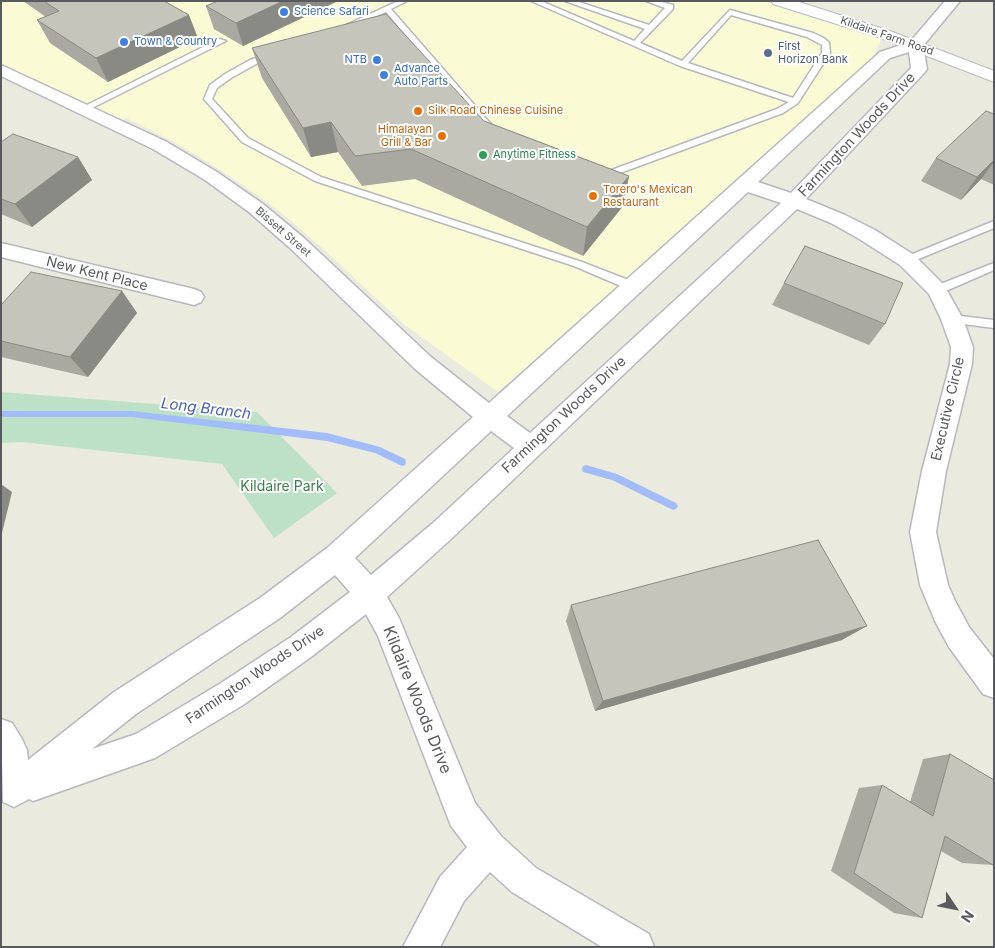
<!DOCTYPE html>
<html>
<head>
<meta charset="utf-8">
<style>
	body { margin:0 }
	#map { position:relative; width:995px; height:948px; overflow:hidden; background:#eaeadf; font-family:Inter,sans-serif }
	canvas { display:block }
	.frame { position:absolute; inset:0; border:2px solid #585a60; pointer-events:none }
	.north { position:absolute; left:930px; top:883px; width:50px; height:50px; -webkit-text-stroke:4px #fff; paint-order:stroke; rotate:124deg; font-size:14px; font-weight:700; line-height:20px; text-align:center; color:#585a60 }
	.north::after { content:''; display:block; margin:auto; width:18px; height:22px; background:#585a60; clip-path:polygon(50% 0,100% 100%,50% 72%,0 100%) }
</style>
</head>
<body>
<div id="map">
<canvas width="995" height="948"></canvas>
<div class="frame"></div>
<div class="north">N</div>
</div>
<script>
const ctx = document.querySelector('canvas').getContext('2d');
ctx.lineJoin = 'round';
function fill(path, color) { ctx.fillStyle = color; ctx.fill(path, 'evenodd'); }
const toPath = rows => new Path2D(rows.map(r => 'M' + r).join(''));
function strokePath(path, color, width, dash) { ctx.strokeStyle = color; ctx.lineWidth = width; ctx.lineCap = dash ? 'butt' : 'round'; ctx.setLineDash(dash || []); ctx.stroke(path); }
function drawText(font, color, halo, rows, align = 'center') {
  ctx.font = font + ' Inter,sans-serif'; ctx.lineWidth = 4; ctx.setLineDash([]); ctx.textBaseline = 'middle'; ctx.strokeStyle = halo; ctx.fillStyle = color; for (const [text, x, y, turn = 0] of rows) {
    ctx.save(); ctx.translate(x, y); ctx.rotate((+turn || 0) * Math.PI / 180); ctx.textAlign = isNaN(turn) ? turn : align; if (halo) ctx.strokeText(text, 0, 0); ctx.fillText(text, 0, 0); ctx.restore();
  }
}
const commercial = toPath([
	[1,1,773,1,884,34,872,59,498,392,405,325,320,246,278,210,228,175,176,143,126,118,113,124,1,70]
]);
const green = toPath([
	[1,392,257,412,337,493,274,538,222,464,22,442,1,443]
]);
const stream = toPath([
	[1,411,132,411,327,433,380,447,405,459,406,462,405,465,402,466,375,453,327,441,132,417,1,417,1,411],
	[586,465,617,474,676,503,678,506,676,509,673,510,612,480,583,472,582,469,583,466,586,465]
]);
const lane = toPath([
	[398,1,407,1,391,9,497,131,497,135,491,135,386,12,351,28,344,26,398,1],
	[531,1,541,1,634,41,645,29,565,1,576,1,649,25,665,8,646,1,658,1,673,5,673,9,640,43,682,61,730,10,813,33,824,38,829,43,830,53,798,103,783,113,601,180,598,179,598,175,777,109,789,102,680,66,531,1],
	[731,15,807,37,822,45,822,53,793,98,688,63,731,15],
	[219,39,226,41,86,111,79,109,219,39],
	[268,54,275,56,256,64,231,78,217,88,212,99,248,138,321,177,582,262,636,283,637,286,636,289,628,289,574,266,315,181,242,142,204,99,210,85,225,74,250,60,268,54],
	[994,221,994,228,911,262,903,262,902,260,903,258,994,221],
	[994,263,994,270,941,293,937,294,932,290,933,287,994,263],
	[952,315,994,320,994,328,948,322,947,319,952,315]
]);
const street = toPath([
	[945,1,960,1,923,46,927,69,925,72,806,199,845,215,875,230,914,255,944,285,963,319,973,347,972,364,946,471,936,532,948,585,955,601,969,627,994,659,994,698,983,694,949,647,935,621,920,585,910,532,922,471,950,364,951,347,941,319,929,294,900,265,861,240,831,223,797,209,451,539,387,597,399,618,475,803,501,836,536,868,649,934,654,947,602,947,512,892,490,872,464,901,440,947,403,947,440,877,467,847,451,826,378,636,366,614,311,657,243,705,155,758,33,801,29,799,14,807,3,802,1,719,12,723,22,739,27,750,28,760,114,692,260,598,327,548,473,417,415,369,290,248,249,212,205,180,153,149,1,76,1,65,165,141,217,172,263,204,304,238,431,357,489,403,880,52,910,42,945,1],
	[909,52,911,68,791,193,758,182,890,58,909,52],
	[748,192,781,203,530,433,507,416,748,192],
	[491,431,514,448,433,523,371,575,355,558,491,431],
	[335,575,350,592,291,637,221,683,136,734,92,749,136,714,280,618,335,575],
	[1,243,194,289,201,292,204,297,201,302,194,305,1,257,1,243]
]);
const secondary = toPath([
	[771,1,796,1,890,31,994,71,994,82,878,37,773,4,771,1]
]);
const wall = toPath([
	[23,1,164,1,198,38,108,82,50,43,37,20,46,17],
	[218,1,338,1,243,46,214,29,206,6],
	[252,48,484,121,629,176,623,206,583,256,415,179,362,186,338,152,311,157,262,78],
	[994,114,994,185,981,179,961,200,921,181,936,158],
	[1,142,78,157,92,180,32,227,1,214],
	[784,283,885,324,869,345,772,305],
	[122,291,137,313,88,377,1,357,1,305],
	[571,605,842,640,595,711,566,621],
	[950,754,993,865,962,863,941,851,922,918,894,913,831,871,859,788,882,785,910,802,923,759]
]);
const shadedWall = toPath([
	[283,1,338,1,243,46,236,23],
	[189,15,198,38,108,82,96,58],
	[331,122,338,152,311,157,303,128],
	[78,157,92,180,32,227,15,204],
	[994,160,994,162,981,179,961,200,977,177],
	[629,176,623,206,583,256,587,227],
	[122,291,137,313,88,377,70,357],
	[1,484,12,492,1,537],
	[867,626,842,640,595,711,603,701]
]);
const building = toPath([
	[44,1,164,1,189,15,96,58,37,20,59,11,44,1],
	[218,1,283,1,236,23,206,6,218,1],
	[386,14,484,121,629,176,587,227,411,149,355,156,331,122,303,128,252,48,386,14],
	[986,111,994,114,994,160,977,177,936,158,986,111],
	[13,134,78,157,15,204,1,199,1,142,13,134],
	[805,246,903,283,885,324,784,283,805,246],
	[31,272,122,291,70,357,1,341,1,305,31,272],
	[818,540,867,626,603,701,571,605,818,540],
	[950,754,994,780,994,863,993,865,945,836,922,918,854,873,882,785,933,816,950,754]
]);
const markers = [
	[284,12,5,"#3f7fe0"],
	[124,42,5,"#3f7fe0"],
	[768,53,5,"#5c6f8a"],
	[377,60,5,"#3f7fe0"],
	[384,75,5,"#3f7fe0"],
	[418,111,5,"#e8710a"],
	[442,136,5,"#e8710a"],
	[483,155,5,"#2e9e5b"],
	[593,196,5,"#e8710a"]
];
const farShopnames = [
	["Science Safari",294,12],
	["Town & Country",134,42],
	["NTB",367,60,"right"],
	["Advance",394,69],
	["Auto Parts",394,82]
];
const farStreetnames = [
	["Kildaire Farm Road",887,36,19],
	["Bissett Street",283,232,41]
];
const farServicenames = [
	["First",778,47],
	["Horizon Bank",778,60]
];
const farFoodnames = [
	["Silk Road Chinese Cuisine",428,111],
	["Himalayan",432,130,"right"],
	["Grill & Bar",432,143,"right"],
	["Torero's Mexican",603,190],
	["Restaurant",603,203]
];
const farLeisurenames = [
	["Anytime Fitness",493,155]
];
const streetNames = [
	["Farmington Woods Drive",857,135,-47],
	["New Kent Place",97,274,14],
	["Executive Circle",948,409,-77],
	["Farmington Woods Drive",564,415,-43],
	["Farmington Woods Drive",255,675,-34]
];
const parkNames = [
	["Kildaire Park",282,487]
];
const waterNames = [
	["Long Branch",206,409,7]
];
const nearStreetnames = [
	["Kildaire Woods Drive",417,700,68]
];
fill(commercial, '#fafbd4');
fill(green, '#bde1c6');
fill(stream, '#a1bcf9');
strokePath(lane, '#b7b8be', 3);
strokePath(street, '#b7b8be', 3);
strokePath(secondary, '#babbc3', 2);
fill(lane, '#fff');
fill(street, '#fff');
fill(secondary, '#fff');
fill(wall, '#a9a9a2');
fill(shadedWall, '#8a8a84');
fill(building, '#c5c5bc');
strokePath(building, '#8a8a84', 1);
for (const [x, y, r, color] of markers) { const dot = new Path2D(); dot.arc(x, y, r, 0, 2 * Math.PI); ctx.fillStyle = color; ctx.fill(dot); strokePath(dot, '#fff', 2); }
drawText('11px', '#366cbe', '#fff', farShopnames, 'left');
drawText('11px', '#585a60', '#fff', farStreetnames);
drawText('11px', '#4e5e75', '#fff', farServicenames, 'left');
drawText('11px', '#c56008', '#fff', farFoodnames, 'left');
drawText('11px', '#27864d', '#fff', farLeisurenames, 'left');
drawText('14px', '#585a60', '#fff', streetNames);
drawText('14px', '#387e4e', '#fff', parkNames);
drawText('italic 15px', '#4661b9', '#fff', waterNames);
drawText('16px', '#585a60', '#fff', nearStreetnames);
</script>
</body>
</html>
